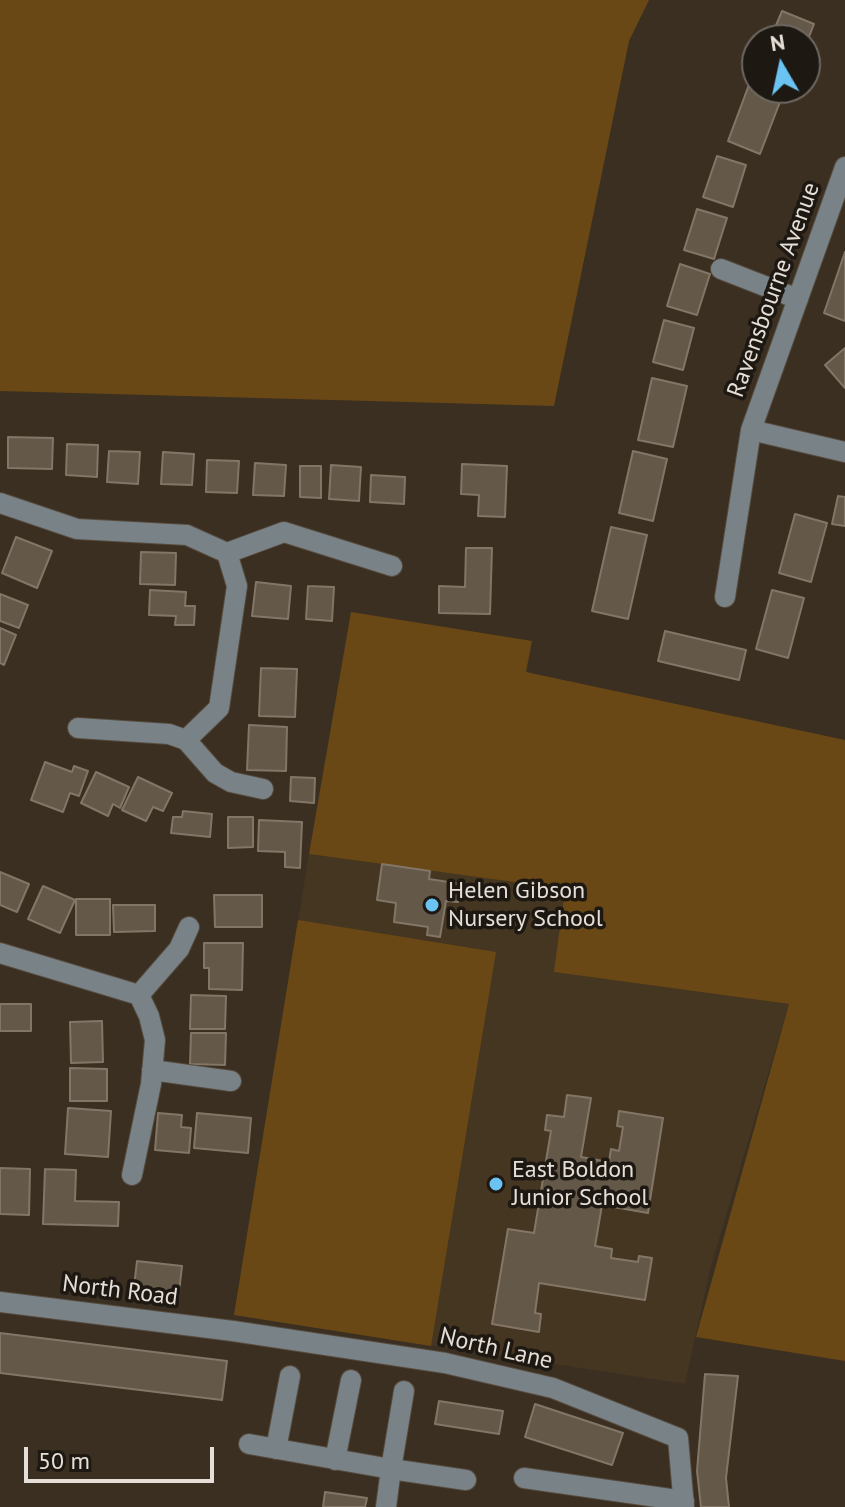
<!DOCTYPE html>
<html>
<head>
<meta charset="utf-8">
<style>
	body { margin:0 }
	#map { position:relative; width:845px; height:1507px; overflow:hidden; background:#3a2f21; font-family:"PT Sans",sans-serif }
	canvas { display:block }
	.north { position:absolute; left:741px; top:24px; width:80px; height:80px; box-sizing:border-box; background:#1d1812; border:2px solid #6d6861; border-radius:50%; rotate:351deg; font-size:22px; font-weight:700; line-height:32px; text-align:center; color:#e6dfd7 }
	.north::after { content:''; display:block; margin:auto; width:28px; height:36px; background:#6ac3f1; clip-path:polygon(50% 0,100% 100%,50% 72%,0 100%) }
	.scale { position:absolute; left:24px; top:1447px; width:190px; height:36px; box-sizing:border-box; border:4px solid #e6dfd7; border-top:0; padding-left:10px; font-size:24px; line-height:28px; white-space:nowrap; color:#e6dfd7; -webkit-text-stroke:6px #1d1812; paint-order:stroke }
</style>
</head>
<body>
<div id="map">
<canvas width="845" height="1507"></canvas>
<div class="north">N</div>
<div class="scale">50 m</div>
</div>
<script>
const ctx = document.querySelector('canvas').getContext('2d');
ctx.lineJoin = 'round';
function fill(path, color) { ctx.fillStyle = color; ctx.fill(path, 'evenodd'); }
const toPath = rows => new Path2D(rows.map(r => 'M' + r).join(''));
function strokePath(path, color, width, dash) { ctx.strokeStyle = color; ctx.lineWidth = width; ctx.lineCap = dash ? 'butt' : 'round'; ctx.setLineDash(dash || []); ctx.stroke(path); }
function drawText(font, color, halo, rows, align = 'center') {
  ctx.font = font + ' "PT Sans",sans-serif'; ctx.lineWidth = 7; ctx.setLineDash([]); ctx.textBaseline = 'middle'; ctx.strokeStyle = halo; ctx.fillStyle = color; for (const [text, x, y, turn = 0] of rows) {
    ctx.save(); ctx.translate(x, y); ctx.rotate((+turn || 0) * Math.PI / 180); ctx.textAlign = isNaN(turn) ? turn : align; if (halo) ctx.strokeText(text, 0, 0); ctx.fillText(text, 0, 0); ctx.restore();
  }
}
const built = toPath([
	[309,854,565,889,555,972,789,1004,711,1266,685,1384,234,1315]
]);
const green = toPath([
	[0,0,649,0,629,41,554,406,0,391],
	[351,612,532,641,526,672,845,740,845,1361,696,1337,789,1004,554,972,565,889,309,854],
	[298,920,496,952,431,1346,234,1315]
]);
const building = toPath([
	[782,11,814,24,805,47,805,40,770,40,782,11],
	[750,82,757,84,757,88,767,88,783,94,760,154,728,141,750,82],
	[717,156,746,165,733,207,703,197,717,156],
	[697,209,727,218,714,259,684,250,697,209],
	[845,252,845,321,824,313,845,252],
	[680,264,710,274,697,315,667,306,680,264],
	[664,320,694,328,683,370,653,362,664,320],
	[845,348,845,388,825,365,845,348],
	[652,378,687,386,673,447,638,440,652,378],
	[8,437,53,438,52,469,8,468,8,437],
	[67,444,98,445,97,477,66,475,67,444],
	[109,451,140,452,138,484,107,482,109,451],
	[633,451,667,459,653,521,619,513,633,451],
	[163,452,194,454,192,485,161,484,163,452],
	[207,460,239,461,237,493,206,492,207,460],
	[255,463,286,465,284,496,253,495,255,463],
	[462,464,507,466,505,517,478,516,479,495,461,494,462,464],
	[331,465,361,467,359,501,329,499,331,465],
	[300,466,321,466,321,498,300,497,300,466],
	[371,475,405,477,404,504,370,502,371,475],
	[838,496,845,497,845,526,832,524,838,496],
	[795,514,827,523,811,582,779,573,795,514],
	[611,527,647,535,628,619,592,611,611,527],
	[16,537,52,551,37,588,2,573,16,537],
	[466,548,492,548,490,614,439,613,439,586,465,587,466,548],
	[141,552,176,553,175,585,140,584,141,552],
	[256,582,291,586,288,619,252,616,256,582],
	[308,586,334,587,332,621,306,619,308,586],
	[150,590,186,592,185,606,195,606,194,625,175,625,176,616,149,615,150,590],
	[772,590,804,598,788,658,756,649,772,590],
	[0,594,28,605,19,628,0,621,0,594],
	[0,628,16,635,4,665,0,663,0,628],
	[665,631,746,650,739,680,658,661,665,631],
	[261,668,297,669,295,717,259,716,261,668],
	[249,725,287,727,286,771,247,770,249,725],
	[45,762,72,772,74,766,88,771,79,796,70,793,63,812,31,800,45,762],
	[96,772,129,787,120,808,113,804,108,816,81,803,96,772],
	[138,777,172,793,163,811,153,807,146,821,122,810,138,777],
	[291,777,315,778,314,803,290,801,291,777],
	[183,811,212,814,210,837,171,833,173,817,182,817,183,811],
	[228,817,253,817,253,847,228,848,228,817],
	[259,820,302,822,300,868,285,867,285,852,258,851,259,820],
	[382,864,430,871,429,879,461,884,458,902,446,901,440,937,427,935,428,927,394,922,396,903,377,900,382,864],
	[0,872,29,884,17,912,0,905,0,872],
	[43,886,75,900,60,933,28,919,43,886],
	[214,895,262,895,262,927,215,927,214,895],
	[76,899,110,899,110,935,76,935,76,899],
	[113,905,155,905,155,931,114,932,113,905],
	[204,943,243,943,242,990,209,989,209,968,204,968,204,943],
	[191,995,226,996,225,1029,190,1029,191,995],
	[0,1004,31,1004,31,1031,0,1031,0,1004],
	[102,1021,103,1062,71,1063,70,1022,102,1021],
	[191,1033,226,1033,225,1065,190,1064,191,1033],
	[70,1068,107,1069,107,1101,70,1101,70,1068],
	[567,1095,591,1098,581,1157,609,1162,611,1149,619,1151,623,1127,617,1126,619,1111,663,1118,648,1213,602,1205,595,1246,612,1249,611,1258,638,1262,639,1256,652,1258,645,1300,539,1283,535,1313,541,1314,539,1332,492,1324,508,1229,534,1233,551,1131,545,1130,547,1115,564,1117,567,1095],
	[68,1108,111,1111,108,1157,65,1154,68,1108],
	[158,1113,182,1115,181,1127,191,1128,189,1153,155,1150,158,1113],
	[197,1113,251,1118,248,1153,194,1148,197,1113],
	[0,1168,30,1169,29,1215,0,1214,0,1168],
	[45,1169,76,1170,75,1201,119,1202,118,1226,43,1224,45,1169],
	[137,1261,182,1266,178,1301,133,1295,137,1261],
	[0,1333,227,1361,222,1400,0,1373,0,1333],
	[705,1374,738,1376,726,1478,729,1507,701,1507,697,1471,705,1374],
	[439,1401,503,1411,499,1434,435,1424,439,1401],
	[535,1404,623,1433,612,1465,525,1437,535,1404],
	[325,1492,367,1498,365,1507,323,1507,325,1492]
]);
const minor = toPath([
	[721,269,798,299],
	[751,430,845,452],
	[0,503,77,529,187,535,227,553,237,586,219,708,186,740],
	[227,553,284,532,392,566],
	[725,597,751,430,845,167],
	[78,728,169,734,186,740,215,773,231,782,263,789],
	[0,953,139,995],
	[152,1070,231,1081],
	[132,1175,151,1084,155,1040,149,1016,139,995,179,949,189,927],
	[0,1302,233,1331,445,1363,553,1388,678,1438,684,1507],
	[404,1391,391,1469,466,1480],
	[249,1444,391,1469,386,1507],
	[276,1449,290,1376],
	[335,1460,351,1380],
	[524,1478,684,1501]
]);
const markers = [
	[432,905,8,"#6ac3f1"],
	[496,1184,8,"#6ac3f1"]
];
const streetNames = [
	["Ravensbourne Avenue",774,290,-70],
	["North Road",120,1291,7],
	["North Lane",496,1349,13]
];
const poiNames = [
	["Helen Gibson",448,891],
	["Nursery School",448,919],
	["East Boldon",512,1170],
	["Junior School",512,1198]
];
fill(built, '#453622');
fill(green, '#6a4815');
fill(building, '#645849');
strokePath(building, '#837666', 2);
strokePath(minor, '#564b3e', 22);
strokePath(minor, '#798287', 20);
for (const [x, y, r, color] of markers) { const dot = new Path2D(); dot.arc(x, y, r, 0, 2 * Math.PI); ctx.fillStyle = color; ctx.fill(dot); strokePath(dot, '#1d1812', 3); }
drawText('24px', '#e6dfd7', '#1d1812', streetNames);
drawText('24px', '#e6dfd7', '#1d1812', poiNames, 'left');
</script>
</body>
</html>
